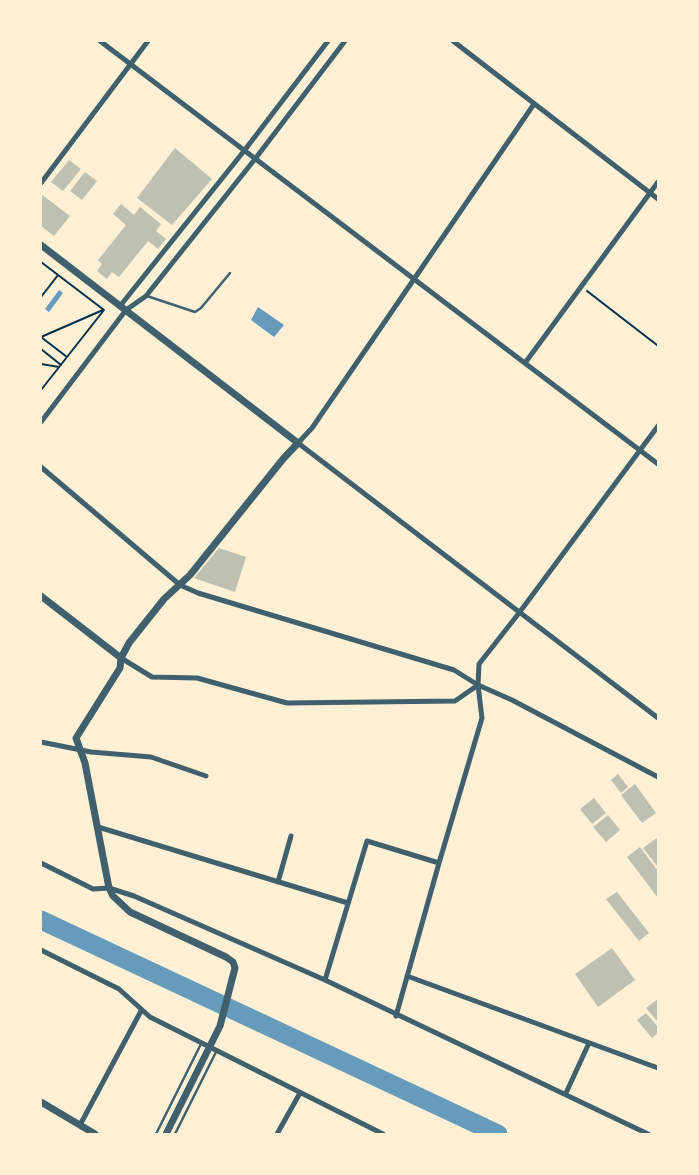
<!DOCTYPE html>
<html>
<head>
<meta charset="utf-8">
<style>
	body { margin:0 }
	#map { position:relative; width:699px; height:1175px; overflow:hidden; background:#fdf0d5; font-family:"Public Sans",sans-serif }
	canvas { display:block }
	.frame { position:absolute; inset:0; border:42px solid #fdf0d5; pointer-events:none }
</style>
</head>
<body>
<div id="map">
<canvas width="699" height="1175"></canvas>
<div class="frame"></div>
</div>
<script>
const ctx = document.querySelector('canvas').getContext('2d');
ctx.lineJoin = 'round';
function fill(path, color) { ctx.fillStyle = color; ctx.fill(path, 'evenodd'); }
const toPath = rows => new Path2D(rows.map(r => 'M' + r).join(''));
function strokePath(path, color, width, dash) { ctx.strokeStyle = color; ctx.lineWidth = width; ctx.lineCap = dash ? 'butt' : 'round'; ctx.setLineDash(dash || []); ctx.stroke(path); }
const water = toPath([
	[59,290,63,293,49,312,45,309],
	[258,307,284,325,274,337,251,320]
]);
const river = toPath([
	[41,920,498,1134]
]);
const building = toPath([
	[175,148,212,179,172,225,137,198],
	[69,160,81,169,63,191,51,182],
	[85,172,97,181,82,200,70,191],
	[41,194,70,216,54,236,41,226],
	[121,204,134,215,140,207,161,224,156,231,166,239,158,249,148,241,119,277,112,272,107,279,97,271,102,264,98,260,126,225,113,214],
	[219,548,246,557,235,592,194,578],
	[618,774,628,787,621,793,611,780],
	[635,784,656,813,642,823,621,795],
	[594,798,606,813,592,824,580,809],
	[608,815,620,830,606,842,593,827],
	[658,837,658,867,643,848],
	[640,847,658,871,658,898,627,857],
	[617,892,649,933,639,941,606,899],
	[612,948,635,980,598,1007,575,974],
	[658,999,658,1022,646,1008],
	[646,1013,658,1027,658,1033,652,1038,637,1020]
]);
const path = toPath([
	[41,262,104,310,41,390],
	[587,291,657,345,658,344],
	[41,297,58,275],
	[41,337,103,310],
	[41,337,67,357],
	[41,349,61,365],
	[41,364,59,367]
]);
const service = toPath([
	[147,296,195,312,201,308,230,273],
	[156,1134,201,1044],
	[175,1134,216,1052]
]);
const minor = toPath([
	[100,41,658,464],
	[453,41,658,199],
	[534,104,312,428,298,443,658,718],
	[41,183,148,41],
	[120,306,244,151,328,41],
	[525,363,658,182],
	[41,422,126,310,146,296,255,159,345,41],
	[41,467,180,585,198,593,454,670,478,685,512,700,658,777],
	[121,658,152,677,197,678,287,703,455,701,478,685],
	[41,742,91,752,151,757,206,776],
	[98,827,348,903],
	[41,863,93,889,109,888,134,896,325,980,648,1134],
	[278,882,291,836],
	[41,950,119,989,150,1017,383,1134],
	[407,976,658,1068],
	[325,980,367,841,439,863],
	[396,1016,439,863,482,718,478,685,479,664,519,613,658,426],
	[566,1093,589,1043],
	[80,1125,141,1011],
	[277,1134,300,1093]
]);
const tertiary = toPath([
	[41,245,298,443,283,459,190,575,164,599,129,643,121,658,120,668,76,738,85,763,109,888,113,896,130,912,226,957,233,962,235,968,220,1026,166,1134],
	[41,596,121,658],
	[41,1102,95,1134]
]);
fill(water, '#669bbc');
strokePath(river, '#669bbc', 19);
fill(building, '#bec0b2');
strokePath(path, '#003049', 2);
strokePath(service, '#3f606c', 2.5);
strokePath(minor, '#3f606c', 5);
strokePath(tertiary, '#3f606c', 7);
</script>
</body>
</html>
